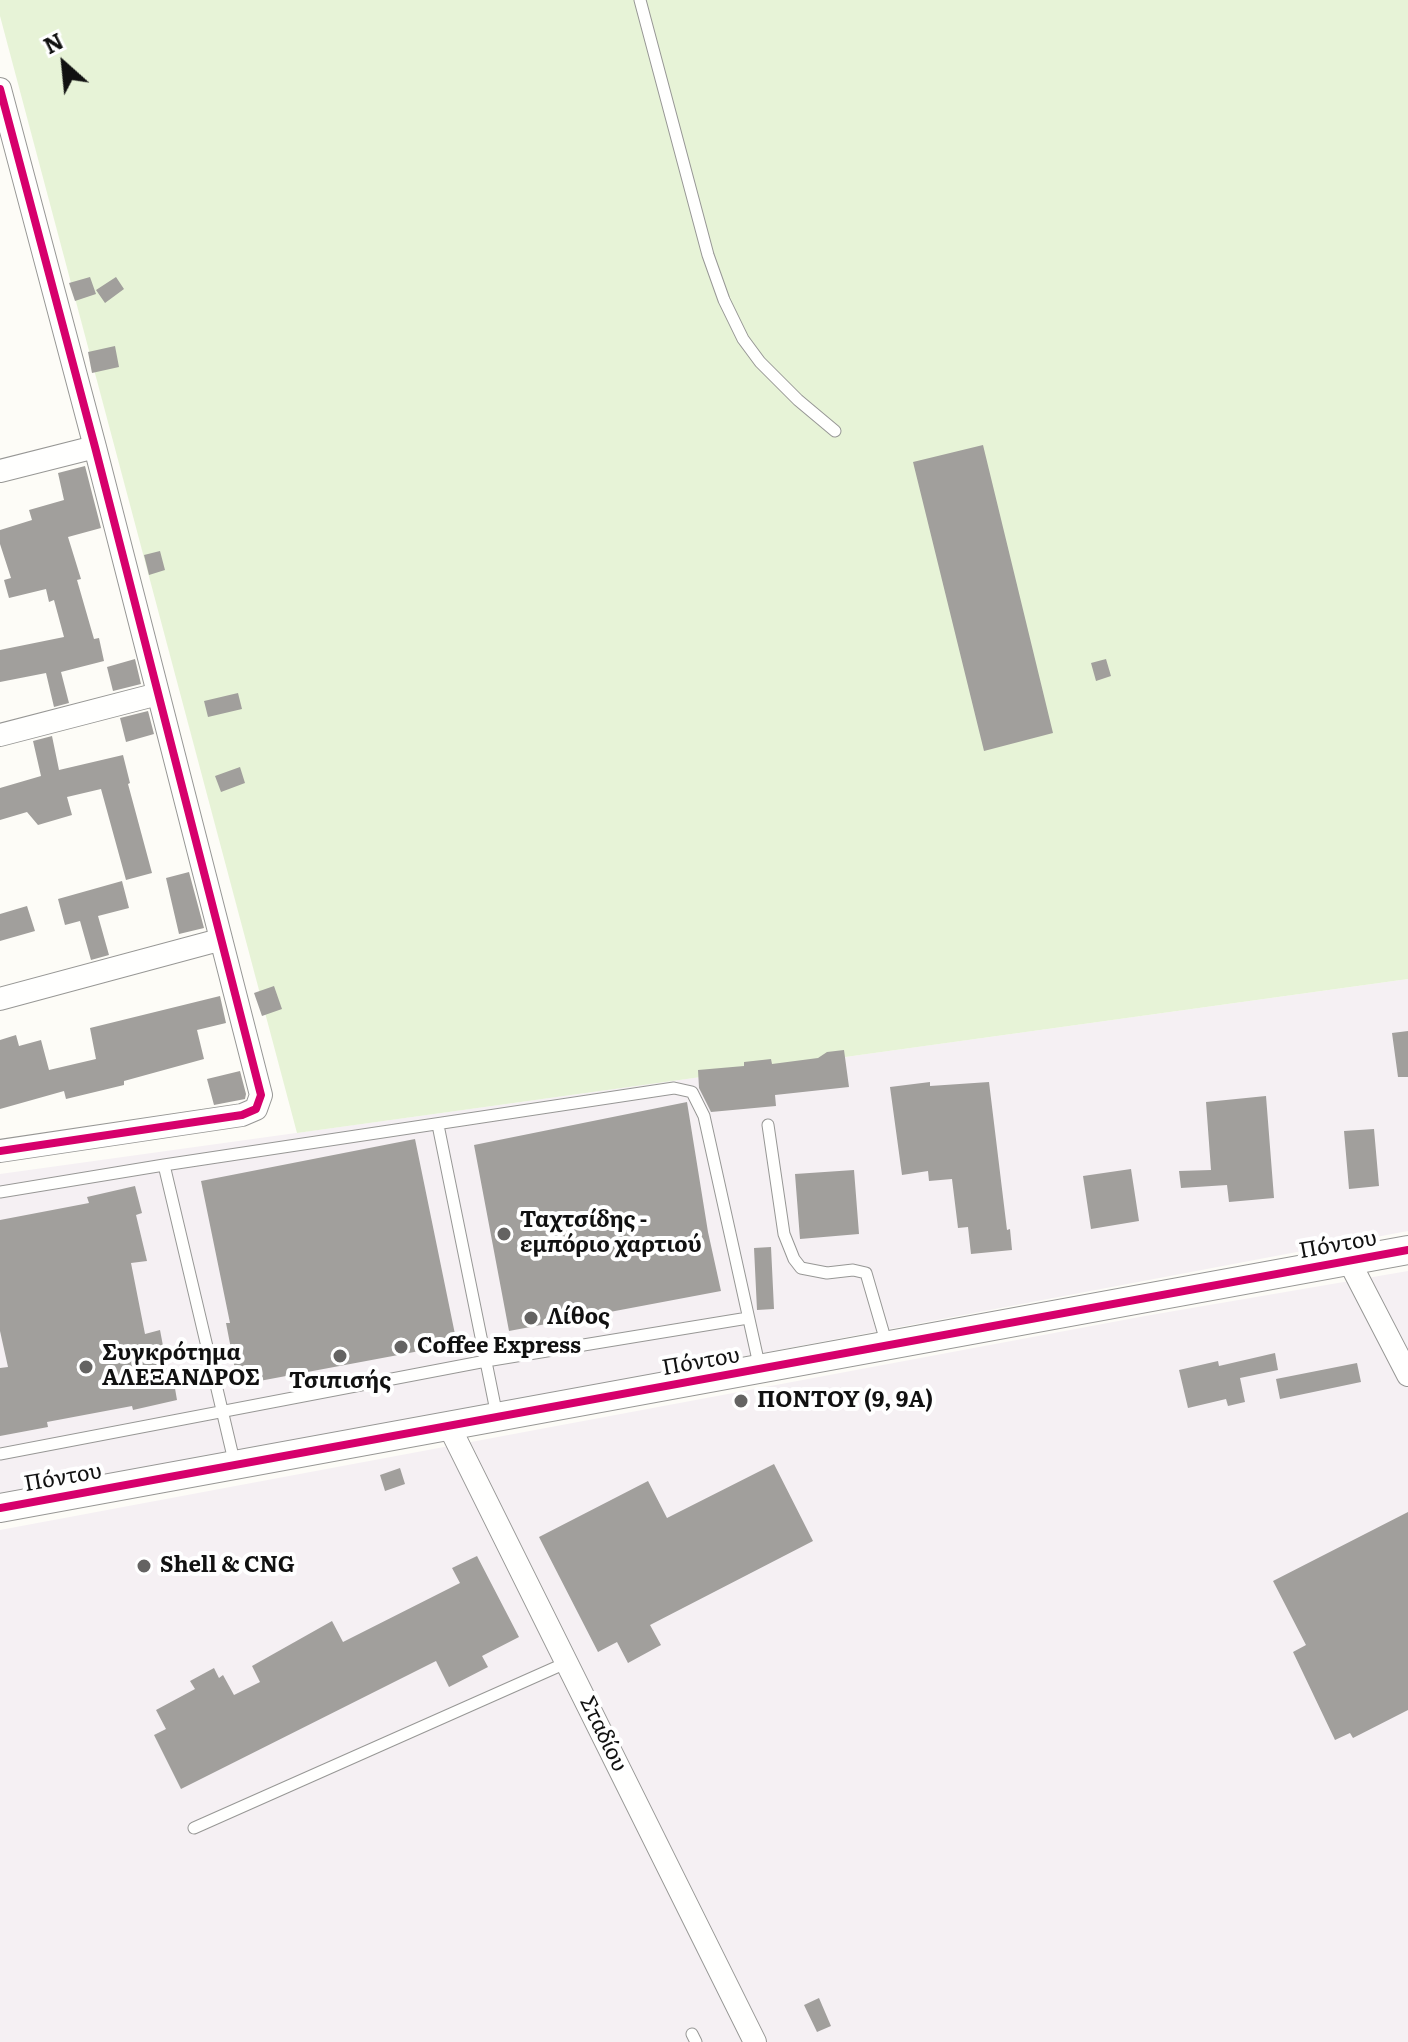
<!DOCTYPE html>
<html>
<head>
<meta charset="utf-8">
<style>
	body { margin:0 }
	#map { position:relative; width:1408px; height:2042px; overflow:hidden; background:#fdfcf7; font-family:Literata,serif }
	canvas { display:block }
	.north { position:absolute; left:24px; top:24px; width:80px; height:80px; -webkit-text-stroke:6px #fff; paint-order:stroke; rotate:333deg; font-size:22px; font-weight:700; line-height:32px; text-align:center; color:#111 }
	.north::after { content:''; display:block; margin:auto; width:28px; height:36px; background:#111; clip-path:polygon(50% 0,100% 100%,50% 72%,0 100%) }
</style>
</head>
<body>
<div id="map">
<canvas width="1408" height="2042"></canvas>
<div class="north">N</div>
</div>
<script>
const ctx = document.querySelector('canvas').getContext('2d');
ctx.lineJoin = 'round';
function fill(path, color) { ctx.fillStyle = color; ctx.fill(path, 'evenodd'); }
const toPath = rows => new Path2D(rows.map(r => 'M' + r).join(''));
function strokePath(path, color, width, dash) { ctx.strokeStyle = color; ctx.lineWidth = width; ctx.lineCap = dash ? 'butt' : 'round'; ctx.setLineDash(dash || []); ctx.stroke(path); }
function drawText(font, color, halo, rows, align = 'center') {
  ctx.font = font + ' Literata,serif'; ctx.lineWidth = 8; ctx.setLineDash([]); ctx.textBaseline = 'middle'; ctx.strokeStyle = halo; ctx.fillStyle = color; for (const [text, x, y, turn = 0] of rows) {
    ctx.save(); ctx.translate(x, y); ctx.rotate((+turn || 0) * Math.PI / 180); ctx.textAlign = isNaN(turn) ? turn : align; if (halo) ctx.strokeText(text, 0, 0); ctx.fillText(text, 0, 0); ctx.restore();
  }
}
const industrial = toPath([
	[1408,979,1408,1231,0,1497,0,1174],
	[1408,1271,1408,2042,0,2042,0,1530,1145,1316]
]);
const green = toPath([
	[0,0,1408,0,1408,979,297,1133,0,16]
]);
const building = toPath([
	[90,277,96,294,75,301,69,283],
	[116,277,124,289,105,303,96,290],
	[115,346,119,367,92,373,88,352],
	[983,445,1053,733,984,751,913,462],
	[85,466,101,528,68,537,81,579,77,580,94,639,99,638,104,661,61,672,69,703,54,707,46,673,0,682,0,650,64,637,54,600,49,602,46,589,9,598,4,580,11,578,0,544,0,530,32,520,29,510,64,500,58,473],
	[160,551,165,570,149,575,144,555],
	[135,659,141,684,113,691,107,667],
	[1106,659,1111,676,1096,681,1091,663],
	[238,693,242,709,208,717,204,701],
	[148,711,154,734,126,742,120,718],
	[52,736,59,770,123,755,130,783,128,784,152,873,126,880,101,789,67,797,72,815,38,825,27,812,0,820,0,788,41,776,33,741],
	[240,767,245,783,221,792,215,776],
	[189,872,204,928,179,934,166,878],
	[122,881,129,908,98,916,109,955,91,960,80,921,65,925,58,899],
	[27,906,35,931,0,941,0,914],
	[274,986,282,1009,262,1016,254,993],
	[220,996,226,1023,197,1030,204,1059,124,1081,124,1085,66,1099,64,1091,0,1109,0,1040,16,1035,19,1046,41,1040,49,1070,96,1059,90,1028],
	[1408,1031,1408,1077,1398,1077,1392,1033],
	[844,1050,849,1087,775,1095,776,1106,711,1112,699,1088,698,1070,744,1066,744,1062,771,1059,772,1064,818,1058,827,1052],
	[240,1071,246,1094,245,1099,214,1105,207,1079],
	[930,1082,930,1086,989,1082,1007,1230,1010,1229,1012,1250,971,1254,968,1227,958,1228,952,1179,929,1181,928,1171,902,1175,890,1087],
	[1266,1096,1274,1198,1229,1202,1227,1185,1181,1188,1179,1171,1211,1170,1206,1102],
	[687,1102,708,1232,721,1291,509,1331,474,1145],
	[1374,1129,1379,1186,1349,1189,1344,1131],
	[415,1139,457,1344,238,1385,226,1323,230,1323,201,1181],
	[1131,1169,1139,1221,1091,1229,1083,1176],
	[854,1170,859,1234,800,1239,795,1174],
	[135,1186,142,1213,136,1215,147,1261,131,1263,145,1334,160,1330,168,1372,172,1371,177,1400,133,1410,132,1406,47,1422,48,1427,0,1436,0,1368,8,1367,0,1331,0,1220,89,1203,87,1197],
	[771,1247,774,1309,757,1310,754,1248],
	[1275,1353,1278,1370,1240,1378,1245,1402,1228,1406,1226,1399,1188,1408,1179,1370,1218,1361,1219,1366],
	[1357,1363,1361,1382,1280,1399,1276,1379],
	[774,1464,813,1541,650,1625,661,1645,628,1663,617,1642,598,1652,539,1537,648,1481,667,1518],
	[400,1468,405,1484,385,1491,380,1475],
	[1408,1512,1408,1710,1353,1738,1350,1733,1335,1740,1293,1652,1306,1645,1273,1581],
	[477,1556,519,1637,482,1656,488,1667,449,1687,436,1661,181,1789,154,1735,166,1729,156,1710,195,1689,190,1681,214,1668,219,1678,223,1675,234,1695,260,1682,252,1666,332,1621,343,1642,460,1583,452,1568],
	[819,1998,831,2026,817,2032,804,2005]
]);
const service = toPath([
	[640,0,708,255,724,300,743,339,760,362,798,400,835,431],
	[438,1125,497,1416],
	[768,1125,784,1234,794,1259,801,1268,827,1273,853,1270,866,1273,887,1345],
	[164,1165,674,1088,692,1092,704,1116,760,1369],
	[0,1192,164,1165,235,1465],
	[0,1454,486,1361,748,1318],
	[194,1828,568,1662],
	[692,2034,696,2042]
]);
const minor = toPath([
	[0,89,95,447,261,1095,256,1109,242,1115,0,1151],
	[0,471,95,447],
	[0,735,158,694],
	[0,999,219,940],
	[1349,1261,1408,1375],
	[449,1426,755,2042]
]);
const tertiary = toPath([
	[0,1508,1408,1250]
]);
const cycleway = toPath([
	[0,89,95,447,261,1095,256,1109,242,1115,0,1151],
	[0,1508,1408,1250]
]);
const markers = [
	[504,1234,8,"#646362"],
	[531,1318,8,"#646362"],
	[401,1347,8,"#646362"],
	[340,1356,8,"#646362"],
	[86,1367,8,"#646362"],
	[741,1401,8,"#646362"],
	[144,1566,8,"#646362"]
];
const poiNames = [
	["Ταχτσίδης -",520,1221],
	["εμπόριο χαρτιού",520,1246],
	["Λίθος",547,1318],
	["Coffee Express",417,1347],
	["Συγκρότημα",102,1354],
	["ΑΛΕΞΑΝΔΡΟΣ",102,1379],
	["Τσιπισής",340,1382,"center"],
	["ΠΟΝΤΟΥ (9, 9Α)",757,1401],
	["Shell & CNG",160,1566]
];
const streetNames = [
	["Πόντου",1338,1245,-10],
	["Πόντου",701,1362,-10],
	["Πόντου",63,1478,-10],
	["Σταδίου",603,1734,64]
];
fill(industrial, '#f5f0f3');
fill(green, '#e7f3d7');
fill(building, '#a19f9c');
strokePath(service, '#979795', 13);
strokePath(minor, '#979795', 24);
strokePath(tertiary, '#979795', 30);
strokePath(service, '#fffffe', 11);
strokePath(minor, '#fffffe', 22);
strokePath(tertiary, '#fffffe', 28);
strokePath(cycleway, '#d6006c', 8);
for (const [x, y, r, color] of markers) { const dot = new Path2D(); dot.arc(x, y, r, 0, 2 * Math.PI); ctx.fillStyle = color; ctx.fill(dot); strokePath(dot, '#fff', 3); }
drawText('bold 22px', '#111', '#fff', poiNames, 'left');
drawText('22px', '#111', '#fff', streetNames);
</script>
</body>
</html>
